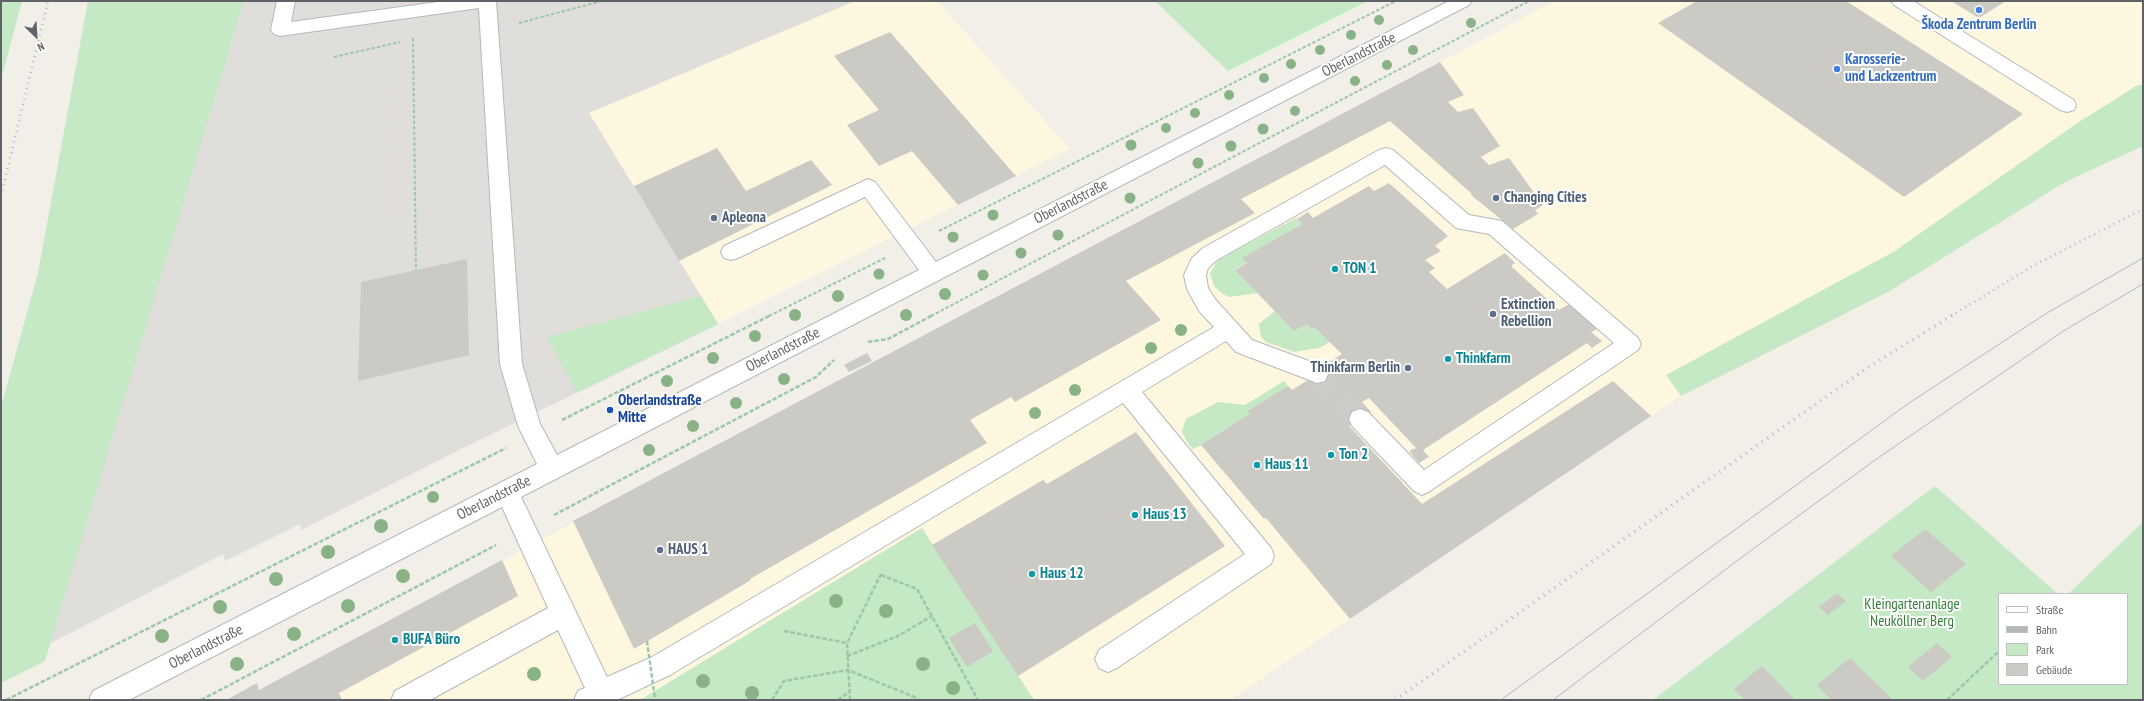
<!DOCTYPE html>
<html>
<head>
<meta charset="utf-8">
<style>
	body { margin:0 }
	#map { position:relative; width:2144px; height:701px; overflow:hidden; background:#f1efe8; font-family:"PT Sans Narrow",sans-serif }
	canvas { display:block }
	.frame { position:absolute; inset:0; border:2px solid #5f6368; pointer-events:none }
	.legend { position:absolute; left:1998px; top:593px; width:130px; height:92px; box-sizing:border-box; background:#fff; border:1px solid #bfc1c3; margin:0; padding:5px 7px; list-style:none; font-size:12px; color:#5f6368 }
	.legend li { display:flex; align-items:center; gap:8px; height:20px }
	.legend b { width:20px; border:1px solid #bfc1c3 }
	.north { position:absolute; left:16px; top:16px; width:40px; height:40px; -webkit-text-stroke:3px #fff; paint-order:stroke; rotate:155deg; font-size:11px; font-weight:700; line-height:16px; text-align:center; color:#5f6368 }
	.north::after { content:''; display:block; margin:auto; width:14px; height:18px; background:#5f6368; clip-path:polygon(50% 0,100% 100%,50% 72%,0 100%) }
</style>
</head>
<body>
<div id="map">
<canvas width="2144" height="701"></canvas>
<div class="frame"></div>
<ul class="legend">
<li><b style="height:5px;background:#fff"></b>Straße</li>
<li><b style="height:5px;background:#b6b7b8"></b>Bahn</li>
<li><b style="height:11px;background:#c5e8c5"></b>Park</li>
<li><b style="height:11px;background:#cccac5"></b>Gebäude</li>
</ul>
<div class="north">N</div>
</div>
<script>
const ctx = document.querySelector('canvas').getContext('2d');
ctx.lineJoin = 'round';
function fill(path, color) { ctx.fillStyle = color; ctx.fill(path, 'evenodd'); }
const toPath = rows => new Path2D(rows.map(r => 'M' + r).join(''));
function strokePath(path, color, width, dash) { ctx.strokeStyle = color; ctx.lineWidth = width; ctx.lineCap = dash ? 'butt' : 'round'; ctx.setLineDash(dash || []); ctx.stroke(path); }
function drawText(font, color, halo, rows, align = 'center') {
  ctx.font = font + ' "PT Sans Narrow",sans-serif'; ctx.lineWidth = 4; ctx.setLineDash([]); ctx.textBaseline = 'middle'; ctx.strokeStyle = halo; ctx.fillStyle = color; for (const [text, x, y, turn = 0] of rows) {
    ctx.save(); ctx.translate(x, y); ctx.rotate((+turn || 0) * Math.PI / 180); ctx.textAlign = isNaN(turn) ? turn : align; if (halo) ctx.strokeText(text, 0, 0); ctx.fillText(text, 0, 0); ctx.restore();
  }
}
const commercial = toPath([
	[855,1,937,1,1070,149,718,324,589,113],
	[1555,1,2143,1,2143,84,2136,87,2075,124,1895,251,1667,375,1681,396,1230,700,226,700,257,683,259,690]
]);
const industrial = toPath([
	[244,1,855,1,589,113,718,324,461,449,301,530,300,524,225,561,223,554,49,644]
]);
const green = toPath([
	[1,1,22,1,1,80],
	[88,1,244,1,45,661,1,683,1,407,38,273],
	[1155,1,1368,1,1228,71],
	[2143,84,2143,146,2065,182,1888,292,1681,396,1666,375,1895,251,2076,124,2136,86],
	[1296,218,1302,224,1243,258,1247,263,1235,269,1258,293,1229,297,1223,294,1214,286,1210,273,1218,260],
	[701,296,718,324,577,393,547,337],
	[1275,311,1294,331,1307,324,1312,329,1315,328,1330,342,1319,348,1294,352,1266,342,1261,337,1259,324],
	[1284,381,1288,386,1247,411,1249,414,1201,445,1193,449,1187,442,1182,432,1186,419,1218,402,1245,405],
	[1935,486,2058,594,1999,594,1999,684,2127,684,2127,594,2068,594,2143,522,2143,700,1653,700],
	[922,528,1034,700,640,700,766,623]
]);
const building = toPath([
	[1697,1,1846,1,2023,114,1904,197,1658,23],
	[1951,1,2006,1,1979,18],
	[890,32,1016,176,958,205,912,151,879,166,847,125,879,110,834,56],
	[1440,62,1464,95,1448,102,1458,112,1473,108,1500,146,1481,157,1489,165,1509,158,1543,205,1535,210,1538,214,1513,229,1471,195,1472,194,1390,121,1241,199,1255,213,1126,281,1161,320,1015,402,1011,397,970,420,987,443,750,579,751,580,634,649,573,521],
	[717,148,746,191,811,160,832,185,679,261,634,186],
	[1389,183,1448,236,1435,246,1441,251,1425,260,1435,268,1429,272,1447,289,1505,253,1515,263,1511,266,1559,310,1573,302,1601,327,1591,332,1602,341,1592,348,1587,343,1423,450,1429,457,1419,463,1409,451,1416,448,1369,398,1362,402,1371,412,1349,426,1422,504,1613,381,1651,416,1350,619,1266,518,1264,519,1201,445,1249,414,1247,411,1288,386,1292,390,1329,367,1326,364,1342,354,1315,328,1312,329,1307,324,1294,331,1235,270,1247,263,1242,258,1302,224,1297,219,1308,212,1313,218,1369,186,1374,191],
	[467,259,469,355,358,381,361,282],
	[867,353,872,361,849,372,844,365],
	[1136,432,1225,546,1018,676,932,545,1043,480,1047,484],
	[1925,529,1966,564,1931,592,1891,556],
	[502,560,518,596,339,693,342,700,226,700,257,683,259,690],
	[1837,593,1846,601,1828,615,1819,607],
	[975,623,993,651,967,667,949,638],
	[1937,643,1952,657,1923,681,1908,667],
	[1850,658,1893,700,1831,700,1817,685],
	[1762,666,1795,700,1745,700,1734,689]
]);
const minorTunnel = toPath([
	[1317,374,1360,419]
]);
const pathFar1 = toPath([
	[519,23,602,1],
	[413,38,416,270],
	[334,57,400,42],
	[939,231,1396,1],
	[769,316,885,258],
	[931,316,1529,1]
]);
const path = toPath([
	[868,342,888,339,933,315],
	[562,420,771,315],
	[554,515,816,377,834,360],
	[881,575,917,589,978,700],
	[784,631,847,643],
	[847,656,898,636,932,616],
	[6,700,506,448],
	[201,700,496,545],
	[772,700,784,681,848,670,917,698,917,700],
	[838,700,849,692],
	[850,700,847,643,881,574],
	[1947,700,1999,651]
]);
const minor = toPath([
	[277,1,295,1,291,22,445,1,496,1,522,364,540,424,557,455,919,270,865,197,738,258,731,260,724,258,721,252,724,246,868,179,875,182,936,262,1449,1,1472,1,1469,5,521,497,607,677,652,657,1214,327,1199,311,1187,289,1184,275,1192,258,1203,248,1379,150,1386,148,1393,150,1469,215,1502,221,1638,338,1641,344,1638,350,1430,491,1422,495,1414,491,1352,426,1349,419,1352,412,1360,409,1368,412,1424,470,1614,343,1489,234,1456,228,1385,165,1217,260,1208,268,1206,275,1208,288,1215,299,1252,340,1325,367,1328,374,1325,381,1317,383,1236,352,1226,341,1142,392,1271,548,1274,556,1271,564,1117,668,1108,672,1099,668,1095,659,1099,650,1245,554,1123,403,670,675,617,700,574,700,578,691,585,688,558,630,430,700,391,700,395,691,548,608,502,507,129,700,89,700,93,691,537,464,518,426,500,364,479,8,280,36,274,34,271,30,277,1],
	[1891,1,1913,1,2074,100,2076,105,2074,110,2067,112,2060,110,1894,5,1891,1]
]);
const tram = toPath([
	[1501,700,1909,403,2047,313,2143,258],
	[1553,700,1742,557,1875,460,2065,330,2143,284]
]);
const railFar1 = toPath([
	[1,196,48,1],
	[1951,316,2033,266,2143,209]
]);
const rail = toPath([
	[1395,700,1870,366,1953,315]
]);
const pathBridge = toPath([
	[647,641,655,699]
]);
const trees = [
	[1379,20,5],
	[1471,23,5],
	[1351,35,5],
	[1320,50,5],
	[1413,50,5],
	[1291,64,5],
	[1387,65,5],
	[1264,78,5],
	[1355,81,5],
	[1229,95,5],
	[1295,111,5],
	[1195,113,5],
	[1166,128,5],
	[1263,129,5.5],
	[1131,145,5.5],
	[1231,146,5.5],
	[1198,163,5.5],
	[1130,198,5.5],
	[993,215,5.5],
	[1058,235,5.5],
	[953,237,5.5],
	[1021,253,5.5],
	[879,274,5.5],
	[983,275,5.5],
	[945,294,6],
	[838,296,6],
	[795,315,6],
	[906,315,6],
	[1181,330,6],
	[755,336,6],
	[1151,348,6],
	[713,358,6],
	[784,379,6],
	[667,381,6],
	[1075,390,6],
	[736,403,6],
	[1035,413,6],
	[693,426,6],
	[649,450,6],
	[433,497,6],
	[381,526,7],
	[328,552,7],
	[403,576,7],
	[276,579,7],
	[836,601,7],
	[348,606,7],
	[220,607,7],
	[886,611,7],
	[294,634,7],
	[162,636,7],
	[237,664,7],
	[923,664,7],
	[534,674,7],
	[703,681,7],
	[953,688,7],
	[752,693,7]
];
const markers = [
	[1979,10,4,"#3f7fe0"],
	[1837,69,4,"#3f7fe0"],
	[1496,198,4,"#5c6f8a"],
	[714,218,4,"#5c6f8a"],
	[1335,269,4,"#0f9aa8"],
	[1493,314,4,"#5c6f8a"],
	[1448,359,4,"#0f9aa8"],
	[1408,368,4,"#5c6f8a"],
	[610,410,4,"#1a4fb4"],
	[1331,455,4,"#0f9aa8"],
	[1257,465,4,"#0f9aa8"],
	[1135,515,4,"#0f9aa8"],
	[660,550,4,"#5c6f8a"],
	[1032,574,4,"#0f9aa8"],
	[395,640,4,"#0f9aa8"]
];
const shopNames = [
	["Škoda Zentrum Berlin",1979,25],
	["Karosserie-",1845,60,"left"],
	["und Lackzentrum",1845,77,"left"]
];
const streetNames = [
	["Oberlandstraße",1359,55,-27],
	["Oberlandstraße",1071,202,-27],
	["Oberlandstraße",783,350,-27],
	["Oberlandstraße",494,498,-27],
	["Oberlandstraße",206,647,-27]
];
const serviceNames = [
	["Changing Cities",1504,198],
	["Apleona",722,218],
	["Extinction",1501,305],
	["Rebellion",1501,322],
	["Thinkfarm Berlin",1400,368,"right"],
	["HAUS 1",668,550]
];
const cultureNames = [
	["TON 1",1343,269],
	["Thinkfarm",1456,359],
	["Ton 2",1339,455],
	["Haus 11",1265,465],
	["Haus 13",1143,515],
	["Haus 12",1040,574],
	["BUFA Büro",403,640]
];
const transitNames = [
	["Oberlandstraße",618,401],
	["Mitte",618,418]
];
const parkNames = [
	["Kleingartenanlage",1912,605],
	["Neuköllner Berg",1912,622]
];
fill(commercial, '#fef7e0');
fill(industrial, '#e0deda');
fill(green, '#c5e8c5');
fill(building, '#cccac5');
strokePath(minorTunnel, '#ccccc8', 24, [24, 12]);
strokePath(minor, '#b5b8bc', 2);
strokePath(pathFar1, '#9cc7a9', 2, [3.5, 2]);
strokePath(path, '#9cc7a9', 2.5, [4.5, 2]);
fill(minor, '#fff');
strokePath(tram, '#b6b7b8', 1);
strokePath(railFar1, '#b6b7b8', 2.5, [1, 4.5]);
strokePath(rail, '#b6b7b8', 3.5, [1, 5.5]);
strokePath(pathBridge, '#9cc7a9', 2.5, [4.5, 2]);
ctx.fillStyle = '#89b387';
for (const [x, y, r] of trees) { ctx.beginPath(); ctx.arc(x, y, r, 0, 2 * Math.PI); ctx.fill(); }
for (const [x, y, r, color] of markers) { const dot = new Path2D(); dot.arc(x, y, r, 0, 2 * Math.PI); ctx.fillStyle = color; ctx.fill(dot); strokePath(dot, '#fff', 1.5); }
drawText('bold 15px', '#366cbe', '#fff', shopNames);
drawText('15px', '#5f6368', '#fff', streetNames);
drawText('bold 15px', '#4e5e75', '#fff', serviceNames, 'left');
drawText('bold 15px', '#0d838f', '#fff', cultureNames, 'left');
drawText('bold 15px', '#164399', '#fff', transitNames, 'left');
drawText('15px', '#348238', '#fff', parkNames);
</script>
</body>
</html>
